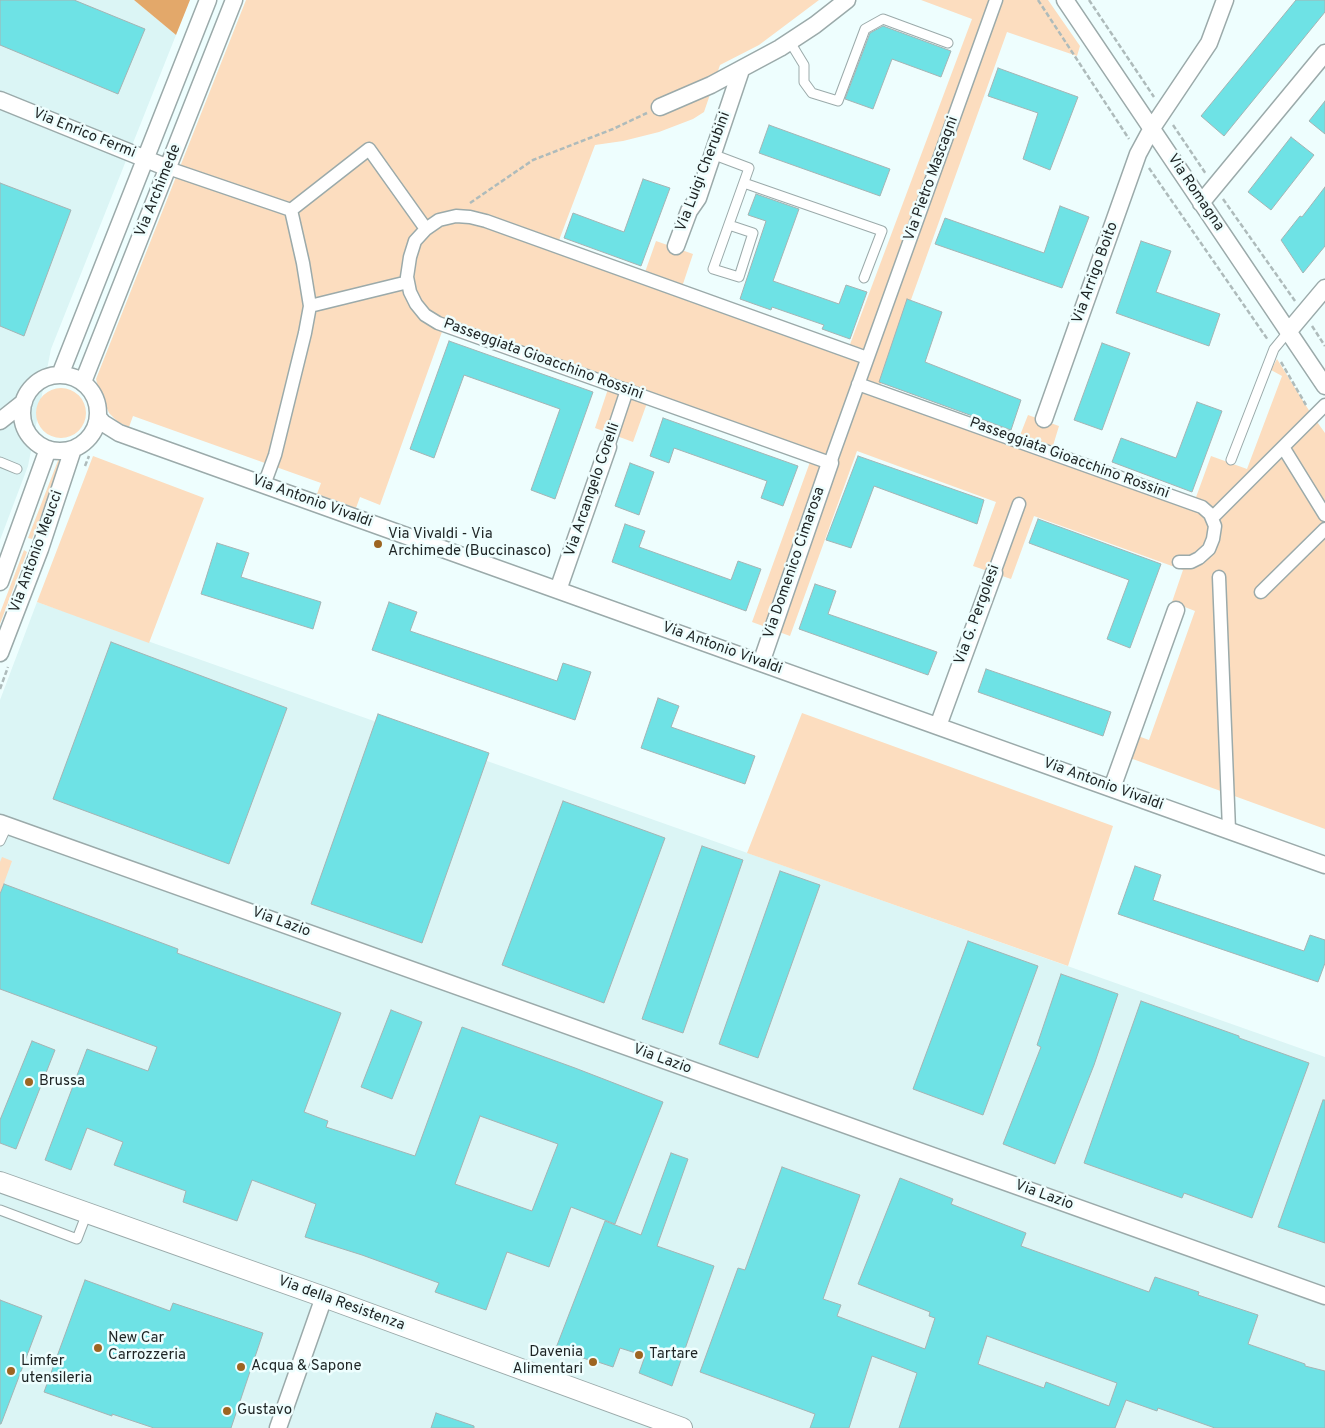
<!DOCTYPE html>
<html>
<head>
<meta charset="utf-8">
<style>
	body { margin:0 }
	canvas { display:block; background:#eefefe }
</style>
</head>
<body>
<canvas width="1325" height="1428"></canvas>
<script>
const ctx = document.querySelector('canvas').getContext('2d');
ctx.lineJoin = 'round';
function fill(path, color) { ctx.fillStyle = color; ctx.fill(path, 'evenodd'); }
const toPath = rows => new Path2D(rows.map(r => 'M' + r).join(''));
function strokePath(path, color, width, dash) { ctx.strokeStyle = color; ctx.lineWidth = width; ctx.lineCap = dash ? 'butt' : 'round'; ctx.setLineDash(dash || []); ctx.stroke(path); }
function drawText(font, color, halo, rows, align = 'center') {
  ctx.font = font + ' Overpass,sans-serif'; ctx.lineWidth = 5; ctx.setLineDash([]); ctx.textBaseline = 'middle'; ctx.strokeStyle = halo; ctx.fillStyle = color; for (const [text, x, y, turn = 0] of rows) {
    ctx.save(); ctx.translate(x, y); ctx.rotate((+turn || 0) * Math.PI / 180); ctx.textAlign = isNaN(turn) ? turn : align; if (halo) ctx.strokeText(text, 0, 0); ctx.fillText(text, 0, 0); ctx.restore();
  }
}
const built = toPath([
	[0,0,134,0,176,35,51,349,28,466,0,540],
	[37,602,1325,1057,1325,1428,0,1428,0,700]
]);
const green = toPath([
	[246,0,819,0,759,45,720,65,704,112,693,119,659,132,623,141,595,145,558,243,644,275,656,241,693,254,682,287,849,347,972,19,921,0,1048,0,1080,46,1077,56,1007,32,879,389,1019,438,1028,415,1059,426,1052,449,1195,500,1211,456,1247,469,1282,376,1271,370,1277,359,1310,412,1325,433,1325,829,1130,758,1138,736,1149,740,1195,611,1172,602,1183,570,1034,516,1011,579,973,566,996,502,857,451,790,636,752,622,810,462,647,403,633,442,595,428,608,389,443,329,380,505,360,497,356,508,317,494,321,483,133,416,129,427,118,422,109,413,106,406,104,395,98,387,96,379],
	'36 413a25 25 0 1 1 50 0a25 25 0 1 1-50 0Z',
	[93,456,204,498,149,643,37,602],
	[59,458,63,459,32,539,28,538],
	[24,550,27,552,0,624,0,613],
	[802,713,1113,826,1068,966,747,853],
	[2,857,12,861,0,894,0,862]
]);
const forest = toPath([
	[134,0,190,0,176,35]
]);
const building = toPath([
	[0,0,74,0,145,29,118,94,0,45,0,0],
	[1296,0,1325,0,1325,12,1224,136,1201,116,1296,0],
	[883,26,951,51,941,77,892,59,873,109,845,99,870,33,883,26],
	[998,68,1078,97,1050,170,1023,159,1038,113,988,96,998,68],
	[1325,101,1325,134,1309,121,1325,101],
	[769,125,890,169,880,196,759,153,769,125],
	[1291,137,1314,155,1271,210,1248,192,1291,137],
	[643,179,670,188,641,266,564,238,573,213,624,232,643,179],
	[0,183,71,210,24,336,0,326,0,183],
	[1325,187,1325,246,1303,273,1281,240,1300,216,1302,217,1325,187],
	[756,194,799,209,773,281,839,304,846,285,867,292,850,339,822,329,824,325,772,307,771,310,740,299,766,221,748,215,756,194],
	[1060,206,1089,217,1062,288,935,244,945,218,1044,253,1060,206],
	[1141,241,1171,251,1156,292,1220,314,1209,346,1116,313,1141,241],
	[907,299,942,312,925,362,1021,400,1011,430,879,382,907,299],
	[449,341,593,392,555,499,531,490,560,409,464,375,434,458,410,449,449,341],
	[1102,343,1130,353,1102,430,1074,420,1102,343],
	[1197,402,1222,411,1192,492,1112,462,1121,438,1176,458,1197,402],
	[663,418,798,466,783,506,761,498,767,481,674,448,669,463,650,456,663,418],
	[858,456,984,500,977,524,874,486,851,548,826,540,858,456],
	[630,463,654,472,639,515,615,506,630,463],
	[1038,519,1161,564,1130,648,1107,639,1129,580,1029,543,1038,519],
	[625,524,645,531,639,547,731,580,738,561,761,569,746,611,612,562,625,524],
	[217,543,249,553,241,577,321,602,313,629,201,594,217,543],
	[815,584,836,591,828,614,937,652,928,675,799,629,815,584],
	[389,602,417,612,410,631,557,681,563,663,591,672,575,720,372,650,389,602],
	[111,642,287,708,229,864,53,799,111,642],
	[986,669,1111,712,1103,736,978,692,986,669],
	[658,698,679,706,671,727,755,756,745,784,641,748,658,698],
	[378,714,489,753,422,943,311,904,378,714],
	[563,801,665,838,604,1003,502,965,563,801],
	[702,846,743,860,683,1033,642,1019,702,846],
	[1135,866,1161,875,1153,900,1304,951,1310,935,1325,940,1325,963,1318,982,1118,914,1135,866],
	[780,871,820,885,758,1058,719,1044,780,871],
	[4,884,178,949,177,953,341,1013,304,1112,328,1121,326,1127,415,1156,462,1027,575,1068,663,1102,615,1224,571,1207,549,1267,507,1252,486,1310,435,1292,439,1283,362,1255,305,1237,316,1204,252,1180,237,1221,183,1202,186,1191,114,1165,123,1142,87,1128,71,1170,45,1160,87,1049,148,1071,157,1047,0,989,0,894,4,884],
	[480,1116,558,1144,532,1211,455,1184,480,1116],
	[968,941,1038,966,983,1115,913,1089,968,941],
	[1061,974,1118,994,1094,1065,1055,1164,1003,1144,1041,1047,1037,1045,1061,974],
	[1141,1001,1239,1036,1239,1038,1309,1063,1252,1218,1184,1193,1182,1198,1084,1163,1141,1001],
	[391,1010,422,1022,392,1099,361,1087,391,1010],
	[32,1041,55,1050,16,1149,0,1143,0,1120,32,1041],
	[1323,1100,1325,1100,1325,1243,1278,1227,1323,1100],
	[671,1153,688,1159,657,1246,714,1266,672,1386,639,1373,645,1356,620,1348,613,1367,598,1362,597,1363,556,1348,605,1221,641,1235,671,1153],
	[782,1167,860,1195,823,1299,841,1305,837,1316,925,1349,935,1318,929,1316,930,1312,858,1284,900,1178,953,1199,951,1204,1026,1233,1021,1246,1149,1292,1155,1277,1199,1292,1198,1295,1258,1315,1248,1344,1305,1364,1305,1366,1325,1371,1325,1428,1215,1428,1158,1408,1157,1411,1126,1400,1115,1428,899,1428,917,1373,872,1356,849,1428,810,1428,815,1414,700,1372,738,1268,745,1270,782,1167],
	[987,1336,1117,1383,1109,1406,1046,1382,1044,1388,978,1364,987,1336],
	[85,1280,170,1311,173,1303,263,1333,231,1428,154,1428,112,1414,112,1416,44,1392,85,1280],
	[0,1300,42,1316,1,1424,0,1424,0,1300],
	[436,1413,474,1426,474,1428,431,1428,436,1413]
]);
const path = toPath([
	[1038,0,1129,139],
	[1089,0,1154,97],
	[1173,125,1206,174],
	[1149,168,1268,340],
	[1223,199,1295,301],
	[470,203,533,160,613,129,647,113],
	[1312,326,1325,346],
	[1281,362,1306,405],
	[85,466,89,456],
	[0,689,8,667]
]);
const service = toPath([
	[790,42,804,65,804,82,812,93,838,101,865,29,883,19,948,43],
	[712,154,749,168,713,269,739,277,753,233,729,225],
	[744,183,882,231,864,278],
	[1231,460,1274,349,1288,332],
	[0,462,17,469],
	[0,841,7,826],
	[0,1210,77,1239,87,1213]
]);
const pedestrian = toPath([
	[168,168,291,210],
	[291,210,369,149,426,229],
	[310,306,408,282],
	[867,358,486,221,470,217,456,216,439,220,426,229,415,241,410,257,407,277,410,292,416,304,425,315,438,323,830,463,996,0],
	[858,384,1202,507,1210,514,1215,526,1213,539,1209,549,1199,558,1191,562,1179,562],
	[608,447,627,390],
	[1283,447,1325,515],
	[264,485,275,455,305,333,310,306,303,263,291,210],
	[1212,518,1325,405],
	[994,573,1019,504],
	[1219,577,1229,830],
	[1261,592,1325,529]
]);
const minor = toPath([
	[1065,0,1325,386],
	[0,100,168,168],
	[660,107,711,85,780,48,815,25,847,0],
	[1201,203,1325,53],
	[676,246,689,211,698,198,741,70],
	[1288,332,1325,288],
	[60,375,208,0],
	'22 413a38 38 0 1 1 76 0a38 38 0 1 1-76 0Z',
	[83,382,234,0],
	[98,417,103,423,119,433,1325,865],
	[1044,419,1138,154,1152,128,1209,43,1225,0],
	[0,421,24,402],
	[0,582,48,449],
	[558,590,608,447],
	[0,653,40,549,73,449],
	[761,663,830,463],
	[938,726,994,573],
	[1112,788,1176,610],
	[0,823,1325,1296],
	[278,1428,324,1297]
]);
const tertiary = toPath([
	[0,1182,324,1297,682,1428]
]);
const markers = [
	[378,544,5,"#9d6521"],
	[29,1082,5,"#9d6521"],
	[98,1348,5,"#9d6521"],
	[639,1355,5,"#9d6521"],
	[593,1362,5,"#9d6521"],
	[241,1367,5,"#9d6521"],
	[11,1371,5,"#9d6521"],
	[227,1411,5,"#9d6521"]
];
const streetNames = [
	["Via Enrico Fermi",84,134,22],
	["Via Luigi Cherubini",704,172,-69],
	["Via Pietro Mascagni",932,179,-70],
	["Via Archimede",159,191,-68],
	["Via Romagna",1195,193,56],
	["Via Arrigo Boito",1096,273,-70],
	["Passeggiata Gioacchino Rossini",543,360,20],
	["Passeggiata Gioacchino Rossini",1069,459,20],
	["Via Arcangelo Corelli",593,490,-71],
	["Via Antonio Vivaldi",312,502,20],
	["Via Antonio Meucci",37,552,-70],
	["Via Domenico Cimarosa",795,563,-71],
	["Via G. Pergolesi",978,615,-70],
	["Via Antonio Vivaldi",722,649,20],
	["Via Antonio Vivaldi",1103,785,20],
	["Via Lazio",281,923,20],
	["Via Lazio",662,1060,20],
	["Via Lazio",1044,1196,20],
	["Via della Resistenza",341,1304,20]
];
const poiNames = [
	["Via Vivaldi - Via",388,535],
	["Archimede (Buccinasco)",388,552],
	["Brussa",39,1082],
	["New Car",108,1339],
	["Carrozzeria",108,1356],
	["Davenia",583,1353,"right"],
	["Alimentari",583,1370,"right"],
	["Tartare",649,1355],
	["Limfer",21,1362],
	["utensileria",21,1379],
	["Acqua & Sapone",251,1367],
	["Gustavo",237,1411]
];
fill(built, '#dbf5f5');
fill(green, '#fcddbf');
fill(forest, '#e3a86a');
fill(building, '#6ee2e5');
strokePath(building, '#a5b4b4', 1);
strokePath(service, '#9baaaa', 11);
strokePath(pedestrian, '#9baaaa', 15);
strokePath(minor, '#9baaaa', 19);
strokePath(tertiary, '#9baaaa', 22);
strokePath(path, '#aebbbb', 2.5, [5, 2.5]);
strokePath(service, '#fff', 9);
strokePath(pedestrian, '#fff', 12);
strokePath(minor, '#fff', 16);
strokePath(tertiary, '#fff', 20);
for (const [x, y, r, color] of markers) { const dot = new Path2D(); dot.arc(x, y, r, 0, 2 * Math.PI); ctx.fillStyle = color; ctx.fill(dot); strokePath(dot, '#eefefe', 2); }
drawText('15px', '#1e2424', '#eefefe', streetNames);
drawText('15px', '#1e2424', '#eefefe', poiNames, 'left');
</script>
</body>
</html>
